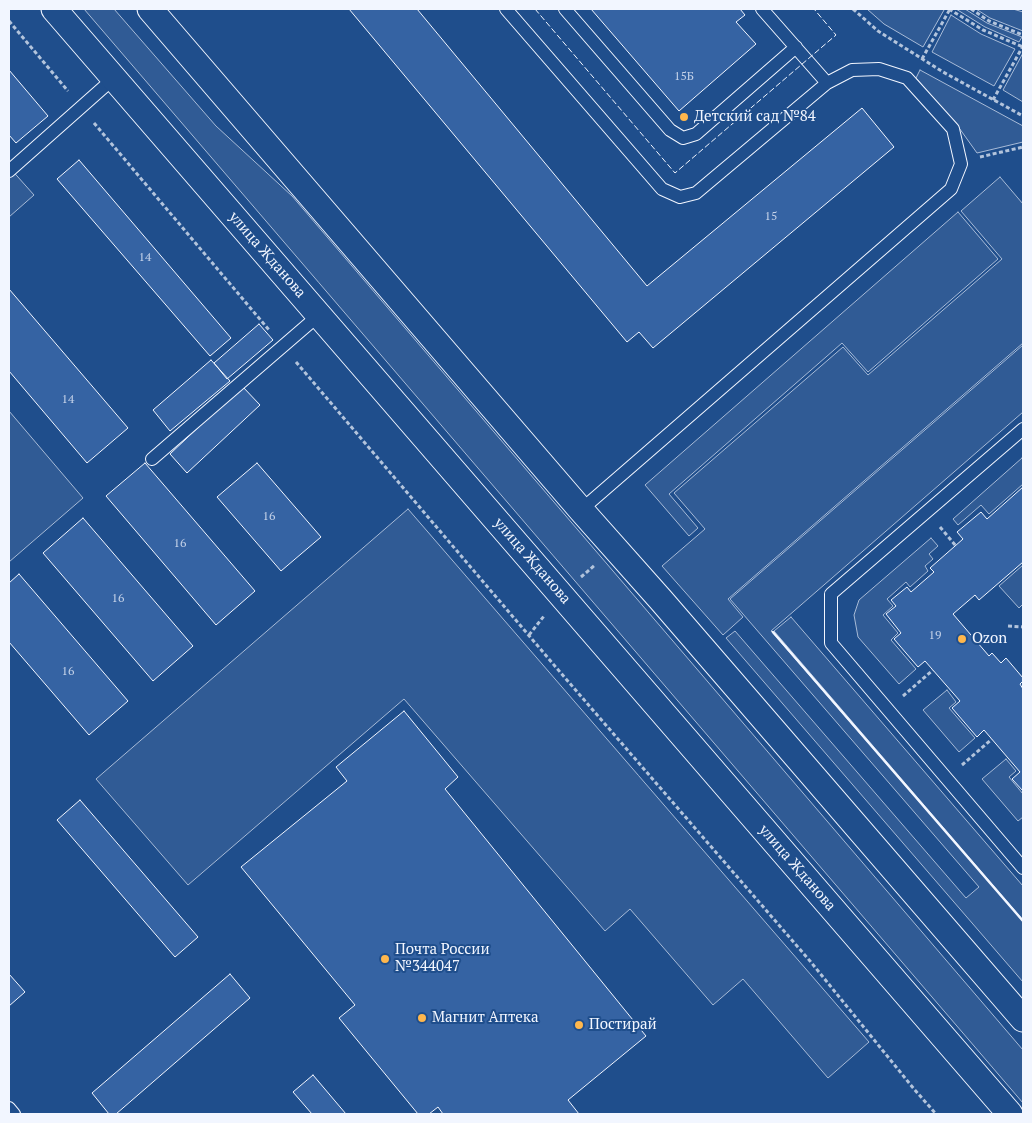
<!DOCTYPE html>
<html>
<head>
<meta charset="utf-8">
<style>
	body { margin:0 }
	#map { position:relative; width:1032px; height:1123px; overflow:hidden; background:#1f4e8c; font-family:"PT Serif",serif }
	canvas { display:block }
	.frame { position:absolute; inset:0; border:10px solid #f2f6ff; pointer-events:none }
</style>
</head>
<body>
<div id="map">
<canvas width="1032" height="1123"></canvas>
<div class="frame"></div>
</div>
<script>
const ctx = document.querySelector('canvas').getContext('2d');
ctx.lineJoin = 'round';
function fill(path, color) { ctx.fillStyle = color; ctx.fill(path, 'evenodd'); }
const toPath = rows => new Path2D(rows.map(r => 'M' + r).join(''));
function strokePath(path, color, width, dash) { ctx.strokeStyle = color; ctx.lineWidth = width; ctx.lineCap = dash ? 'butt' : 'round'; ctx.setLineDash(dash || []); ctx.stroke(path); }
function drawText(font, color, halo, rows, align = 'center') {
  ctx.font = font + ' "PT Serif",serif'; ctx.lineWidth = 4; ctx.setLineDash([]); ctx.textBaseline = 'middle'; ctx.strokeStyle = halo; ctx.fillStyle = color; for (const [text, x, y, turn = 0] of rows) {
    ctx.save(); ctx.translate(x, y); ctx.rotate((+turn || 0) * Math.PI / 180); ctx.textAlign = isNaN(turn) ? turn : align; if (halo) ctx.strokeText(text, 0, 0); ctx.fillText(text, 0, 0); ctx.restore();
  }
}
const built = toPath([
	[84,9,114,9,216,126,292,196,1023,1050,1023,1103,84,9],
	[867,9,943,9,944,10,923,47,884,24,867,9],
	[956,9,965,9,987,23,1022,37,1019,42,985,27,956,9],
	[976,9,1013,9,1023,12,1023,31,990,18,976,9],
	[951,15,981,34,1015,49,994,86,932,52,951,15],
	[1023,53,1023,102,1003,90,1023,53],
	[920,70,1023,126,1023,142,977,153,957,125,916,78,920,70],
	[9,167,34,195,9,217,9,167],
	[1000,177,1023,204,1023,343,728,599,743,617,723,635,662,566,705,529,674,493,843,347,868,375,1002,259,961,211,1000,177],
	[958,212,998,259,868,372,842,343,669,494,698,528,689,536,645,485,958,212],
	[1023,345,1023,412,771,631,1023,921,1023,982,726,638,735,631,966,898,979,887,730,599,1023,345],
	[9,411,83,498,9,562,9,411],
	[1022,458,1023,460,1023,484,989,514,981,505,958,525,953,519,1022,458],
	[408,509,869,1042,828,1078,743,979,713,1005,630,909,605,931,404,699,188,885,96,779,408,509],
	[931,538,938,546,929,554,933,559,925,566,928,571,910,587,906,582,887,599,893,606,883,615,898,633,891,640,916,669,899,684,858,637,854,615,859,600,931,538],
	[1023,565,1023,604,1019,608,999,586,1023,565],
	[791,617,1023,886,1023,920,774,631,791,617],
	[947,690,956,702,949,708,975,738,959,752,923,710,947,690],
	[1006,759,1016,771,1009,777,1023,794,1023,817,1018,821,982,779,1006,759]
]);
const building = toPath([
	[349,9,417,9,647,286,862,108,894,147,653,348,639,332,627,342,349,9],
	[591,9,740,9,745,15,736,22,756,44,679,111,591,9],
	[9,70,48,116,16,143,9,135,9,70],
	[79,160,231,338,210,356,57,179,79,160],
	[9,289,128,428,87,463,9,371,9,289],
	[259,324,273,340,227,379,214,363,259,324],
	[211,360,230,381,170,431,153,410,211,360],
	[242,386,260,405,187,473,170,454,242,386],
	[145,463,255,591,216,625,106,496,145,463],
	[257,463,321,537,281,571,217,497,257,463],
	[1023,487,1023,562,979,600,975,595,953,614,989,656,992,653,1001,663,1006,658,1023,678,1023,681,1020,684,1023,689,1023,791,1012,779,1020,772,984,730,977,737,952,708,960,701,925,661,918,667,894,639,901,633,886,614,896,606,891,600,907,587,911,592,934,572,930,568,963,539,957,532,981,512,987,519,1023,487],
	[83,518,193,646,153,681,43,553,83,518],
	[19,574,128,701,89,735,9,642,9,583,19,574],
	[404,711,458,777,445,789,646,1036,568,1100,579,1114,443,1114,438,1107,429,1114,418,1114,339,1018,355,1005,241,867,347,781,336,767,404,711],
	[80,800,198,937,175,957,57,820,80,800],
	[9,974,25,992,9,1006,9,974],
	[230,974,250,998,116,1114,109,1114,92,1093,230,974],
	[313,1075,346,1114,312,1114,293,1092,313,1075]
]);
const path = toPath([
	[853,9,878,31,943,72,1023,116],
	[949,9,983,30,1023,47],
	[971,9,989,21,1023,35],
	[9,21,68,91],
	[922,59,950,9],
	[993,100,1023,46],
	[94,123,269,330],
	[980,157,1023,147],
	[296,362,560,672,810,961,914,1089,936,1114],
	[940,527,956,546],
	[581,577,595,565],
	[1008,626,1023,627],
	[529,635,544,616],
	[903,696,933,670],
	[962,765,992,739]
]);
const lane = toPath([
	[506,9,662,189,680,197,696,193,827,83,852,70,879,69,907,78,953,129,961,164,951,189,581,510],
	[565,9,670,130,683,138,696,134,796,47],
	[762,9,827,83],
	[9,171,114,78],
	[1023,429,831,594,831,643,1023,868],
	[152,459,319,315],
	[9,1108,14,1114]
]);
const street = toPath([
	[54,9,1010,1114],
	[150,9,581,510,661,600,1023,1019]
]);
const fence = toPath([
	[535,9,675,173,836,35,814,9]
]);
const wall = toPath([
	[773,632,1023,921]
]);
const markers = [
	[684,117,5,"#ffb74d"],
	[962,639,5,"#ffb74d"],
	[385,959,5,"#ffb74d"],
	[422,1018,5,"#ffb74d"],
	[579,1025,5,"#ffb74d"]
];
const numberNames = [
	["15Б",684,77],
	["15",771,217],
	["14",145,258],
	["14",68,400],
	["16",269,517],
	["16",180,544],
	["16",118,599],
	["19",935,636],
	["16",68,672]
];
const poiNames = [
	["Детский сад №84",694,117],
	["Ozon",972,639],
	["Почта России",395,950],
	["№344047",395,967],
	["Магнит Аптека",432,1018],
	["Постирай",589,1025]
];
const streetNames = [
	["улица Жданова",267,255,49],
	["улица Жданова",532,561,49],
	["улица Жданова",797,868,49]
];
fill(built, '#305b95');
strokePath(built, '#a8bbd7', 1);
fill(building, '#3563a3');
strokePath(building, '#f2f6ff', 1);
strokePath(lane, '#f2f6ff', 14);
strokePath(street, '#f2f6ff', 27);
strokePath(path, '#b3c4dc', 3, [4, 2.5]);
strokePath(lane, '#1f4e8c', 12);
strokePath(street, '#1f4e8c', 25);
strokePath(fence, '#f2f6ff', 1, [6, 2.5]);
strokePath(wall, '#f2f6ff', 2.5);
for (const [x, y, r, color] of markers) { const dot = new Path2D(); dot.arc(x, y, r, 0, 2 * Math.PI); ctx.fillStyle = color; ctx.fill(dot); strokePath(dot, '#1f4e8c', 2); }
drawText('12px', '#c3d1e8', null, numberNames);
drawText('15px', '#f2f6ff', '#1f4e8c', poiNames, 'left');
drawText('15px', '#f2f6ff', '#1f4e8c', streetNames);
</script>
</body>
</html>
